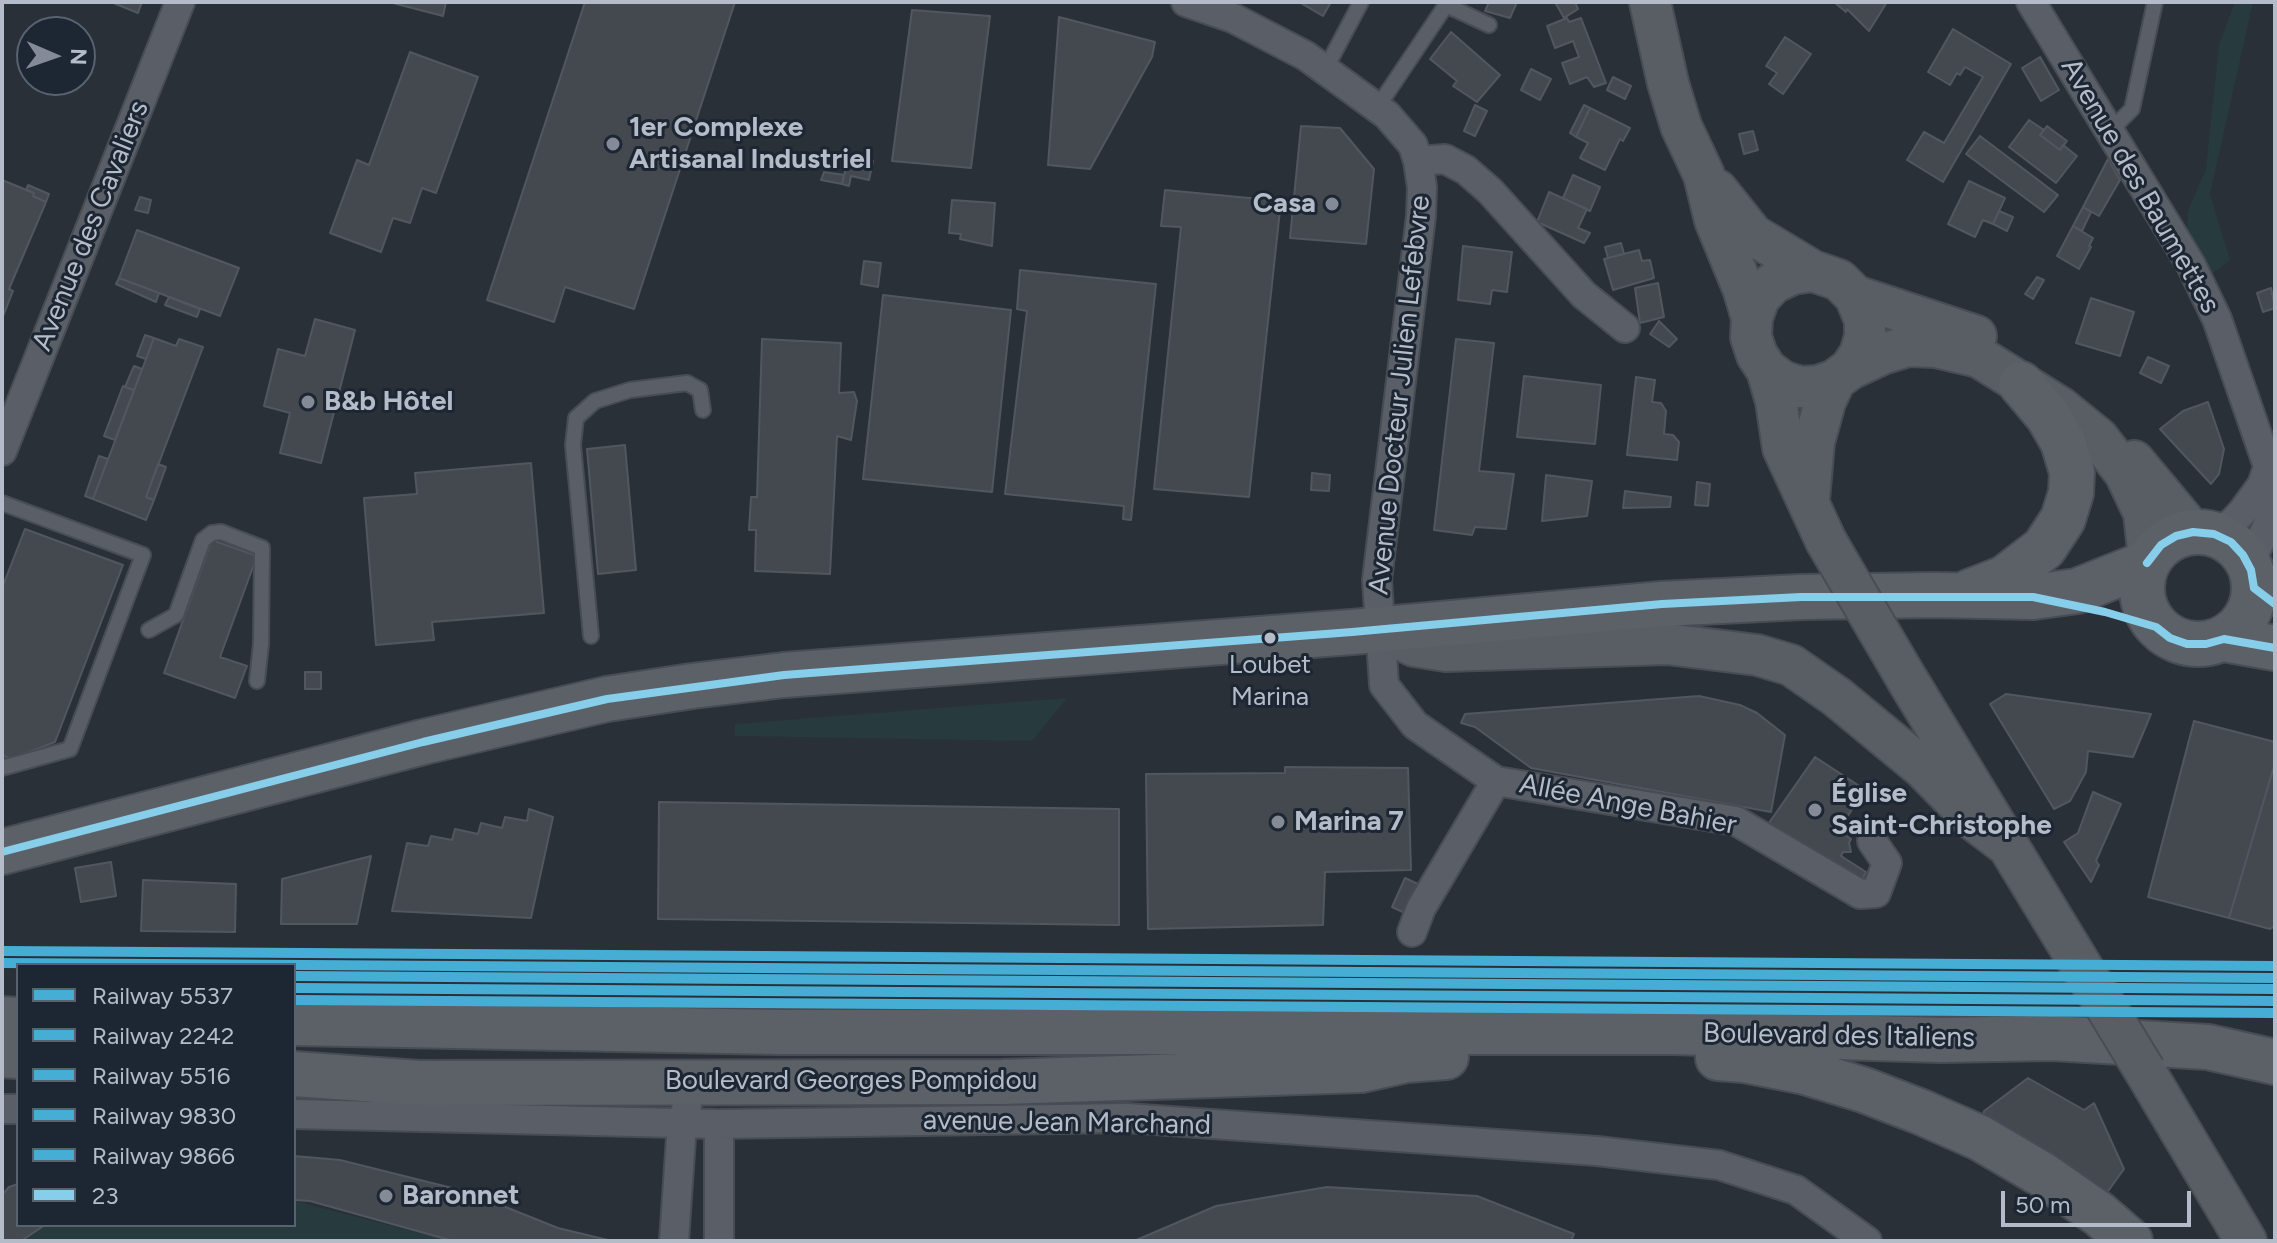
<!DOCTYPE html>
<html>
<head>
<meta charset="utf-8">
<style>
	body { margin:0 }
	#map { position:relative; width:2277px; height:1243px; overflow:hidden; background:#2a3038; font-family:Figtree,sans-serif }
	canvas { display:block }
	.frame { position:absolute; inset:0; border:4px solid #b4bcc9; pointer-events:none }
	.legend { position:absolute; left:16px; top:963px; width:280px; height:264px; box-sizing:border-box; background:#1d2633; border:2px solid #59626f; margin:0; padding:10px 14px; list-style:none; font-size:24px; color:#b4bcc9 }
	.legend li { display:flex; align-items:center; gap:16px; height:40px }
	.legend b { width:40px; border:2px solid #59626f }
	.north { position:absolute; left:16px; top:16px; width:80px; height:80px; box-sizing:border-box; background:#1d2633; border:2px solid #59626f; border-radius:50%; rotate:92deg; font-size:22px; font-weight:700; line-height:32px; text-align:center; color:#b4bcc9 }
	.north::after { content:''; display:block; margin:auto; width:28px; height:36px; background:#848b96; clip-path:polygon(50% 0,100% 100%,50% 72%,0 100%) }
	.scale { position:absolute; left:2001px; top:1191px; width:190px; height:36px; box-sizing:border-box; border:4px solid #b4bcc9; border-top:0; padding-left:10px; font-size:24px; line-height:28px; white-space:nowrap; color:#b4bcc9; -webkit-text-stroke:6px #1d2633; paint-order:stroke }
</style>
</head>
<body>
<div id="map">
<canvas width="2277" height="1243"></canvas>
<div class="frame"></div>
<ul class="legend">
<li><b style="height:10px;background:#46aed5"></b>Railway 5537</li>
<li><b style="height:10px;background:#46aed5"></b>Railway 2242</li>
<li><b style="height:10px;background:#46aed5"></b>Railway 5516</li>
<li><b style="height:10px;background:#46aed5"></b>Railway 9830</li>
<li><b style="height:10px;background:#46aed5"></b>Railway 9866</li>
<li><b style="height:10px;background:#87ceeb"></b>23</li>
</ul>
<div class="north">N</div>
<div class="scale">50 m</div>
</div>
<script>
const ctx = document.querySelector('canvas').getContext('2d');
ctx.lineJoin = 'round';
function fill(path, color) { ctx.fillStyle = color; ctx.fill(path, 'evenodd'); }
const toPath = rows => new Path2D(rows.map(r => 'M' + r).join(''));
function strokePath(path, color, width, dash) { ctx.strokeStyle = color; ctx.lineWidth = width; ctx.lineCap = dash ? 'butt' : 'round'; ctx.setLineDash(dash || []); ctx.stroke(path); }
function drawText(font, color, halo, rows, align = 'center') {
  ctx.font = font + ' Figtree,sans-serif'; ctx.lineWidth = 6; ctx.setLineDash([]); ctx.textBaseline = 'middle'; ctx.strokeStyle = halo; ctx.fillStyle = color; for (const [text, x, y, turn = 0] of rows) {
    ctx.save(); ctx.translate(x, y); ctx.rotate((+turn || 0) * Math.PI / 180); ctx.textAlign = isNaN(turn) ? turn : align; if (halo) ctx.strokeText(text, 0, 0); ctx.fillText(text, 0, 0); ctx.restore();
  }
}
const green = toPath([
	[2235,2,2253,2,2210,194,2230,260,2208,277,2187,233,2188,211,2206,169,2219,45],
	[1067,698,1032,741,735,736,735,724],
	[294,1201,452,1241,21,1241,45,1225,294,1225]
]);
const building = toPath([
	[111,2,142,2,138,13,111,2],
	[389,2,446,2,443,16,389,2],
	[585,2,735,2,634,309,565,287,554,322,487,300,585,2],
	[1299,2,1331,2,1323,16,1299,2],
	[1489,2,1517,2,1510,18,1485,11,1489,2],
	[1555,2,1575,2,1578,9,1564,18,1555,2],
	[1834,2,1887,2,1869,31,1847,9,1846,12,1834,2],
	[912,10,990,16,971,168,892,161,912,10],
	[1059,17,1155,42,1152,57,1090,169,1048,165,1059,17],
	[1567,18,1569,22,1581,18,1606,83,1594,87,1587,77,1570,84,1562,63,1579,57,1573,41,1555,48,1547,26,1567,18],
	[1953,29,2011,64,1943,182,1907,160,1924,132,1944,143,1983,77,1965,67,1960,75,1957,73,1950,85,1928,72,1953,29],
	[1451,32,1500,75,1477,102,1453,86,1457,81,1430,59,1451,32],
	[1785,37,1811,54,1783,94,1769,84,1777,73,1766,66,1785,37],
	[410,52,478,77,436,193,422,188,410,223,393,218,381,252,330,233,357,160,369,165,410,52],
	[2040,57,2059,90,2041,101,2022,68,2040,57],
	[1531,69,1551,79,1540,100,1521,90,1531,69],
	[1613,77,1631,86,1625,99,1607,90,1613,77],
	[1475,105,1487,111,1475,136,1464,131,1475,105],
	[1584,105,1590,108,1576,137,1570,133,1584,105],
	[1590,108,1630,128,1623,141,1620,139,1605,170,1580,158,1588,143,1576,137,1590,108],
	[2029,120,2044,130,2040,135,2060,150,2063,145,2077,156,2056,183,2009,147,2029,120],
	[1301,126,1340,128,1374,169,1366,244,1290,238,1301,126],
	[2047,126,2067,141,2060,150,2040,135,2047,126],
	[1753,131,1758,150,1744,154,1739,134,1753,131],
	[1980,136,2058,195,2044,212,1966,154,1980,136],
	[862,158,873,161,869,180,851,176,849,186,842,184,847,163,860,165,862,158],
	[2108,159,2120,180,2099,216,2083,207,2108,159],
	[824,172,844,175,842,184,821,180,824,172],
	[1573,175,1600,187,1590,211,1563,198,1573,175],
	[2,180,34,193,33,196,46,202,9,289,13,291,2,319,2,180],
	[1969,181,2005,198,1993,224,1983,220,1975,237,1948,224,1969,181],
	[28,185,49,194,46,202,33,196,34,193,26,190,28,185],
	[1165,190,1281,201,1249,497,1154,489,1181,227,1161,226,1165,190],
	[1549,192,1587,209,1578,228,1590,233,1584,243,1537,222,1549,192],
	[140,197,151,200,148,213,135,210,140,197],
	[952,200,995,203,992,246,960,239,961,234,949,233,952,200],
	[2083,207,2091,212,2082,231,2073,226,2083,207],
	[1999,211,2013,217,2007,231,1993,224,1999,211],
	[2073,226,2093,238,2089,246,2091,247,2079,269,2057,256,2073,226],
	[137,230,239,268,220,316,119,278,137,230],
	[1621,243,1624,254,1608,258,1605,247,1621,243],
	[1463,246,1512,252,1507,292,1492,290,1490,304,1458,300,1463,246],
	[1639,250,1642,261,1650,260,1654,278,1613,290,1604,259,1639,250],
	[864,261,881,263,878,287,861,284,864,261],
	[1020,270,1156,284,1131,520,1123,519,1124,506,1005,494,1027,311,1017,309,1020,270],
	[2037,277,2044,280,2033,299,2025,294,2037,277],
	[119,278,159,293,156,302,116,284,119,278],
	[1658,283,1664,317,1640,323,1635,288,1658,283],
	[2271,288,2275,308,2263,312,2257,293,2271,288],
	[883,295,1011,310,992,492,863,479,883,295],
	[169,297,200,309,197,317,165,305,169,297],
	[2091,298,2134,312,2120,356,2076,343,2091,298],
	[315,319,355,330,321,463,280,453,290,413,264,406,278,349,305,356,315,319],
	[1659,321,1677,339,1669,347,1650,334,1659,321],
	[145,335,154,338,146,359,137,356,145,335],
	[154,338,176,346,179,339,203,347,146,497,154,500,146,520,93,499,154,338],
	[762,339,841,343,839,393,854,392,857,401,851,440,837,436,830,574,755,571,756,530,749,530,751,497,757,497,762,339],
	[1456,339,1494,343,1479,471,1514,474,1506,529,1475,527,1472,535,1434,530,1456,339],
	[2148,357,2169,366,2161,383,2140,373,2148,357],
	[134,366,142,369,134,390,125,387,134,366],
	[1524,376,1601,385,1595,444,1517,437,1524,376],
	[1636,377,1655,380,1652,402,1661,403,1666,411,1664,434,1673,435,1679,442,1677,460,1627,455,1636,377],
	[123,386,134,390,115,440,104,436,123,386],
	[2208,402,2224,449,2219,474,2211,484,2160,429,2183,411,2208,402],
	[625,445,636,570,598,574,587,449,625,445],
	[99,456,108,459,93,499,85,496,99,456],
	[531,463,544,613,432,622,434,640,376,645,364,498,417,494,415,473,531,463],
	[158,464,166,467,154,500,146,497,158,464],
	[1312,473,1330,475,1329,491,1311,490,1312,473],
	[1546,475,1592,481,1587,516,1542,521,1546,475],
	[1697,482,1710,484,1708,506,1695,505,1697,482],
	[1625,491,1671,497,1670,507,1623,508,1625,491],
	[25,529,123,565,55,742,11,759,2,755,2,588,25,529],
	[212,540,257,556,220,657,247,666,235,698,164,673,212,540],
	[305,672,321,672,321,689,305,689,305,672],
	[2006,694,2151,714,2133,757,2088,751,2086,772,2070,801,2054,809,1990,704,2006,694],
	[1699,696,1740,705,1757,713,1785,735,1771,812,1531,768,1475,727,1461,723,1465,714,1699,696],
	[2194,721,2275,742,2275,763,2229,918,2148,897,2194,721],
	[1815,757,1864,789,1839,831,1851,839,1849,843,1851,852,1843,852,1841,856,1866,872,1862,880,1782,831,1764,830,1815,757],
	[2275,763,2275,926,2270,929,2229,918,2275,763],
	[1285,767,1408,768,1411,870,1325,872,1323,925,1148,929,1146,774,1285,773,1285,767],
	[2093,792,2121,804,2096,861,2099,865,2091,882,2064,842,2078,833,2093,792],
	[659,802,1119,809,1119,925,658,919,659,802],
	[529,809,553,817,531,918,392,911,407,843,428,846,431,836,452,840,455,829,478,834,481,823,502,828,505,817,527,821,529,809],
	[371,856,357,924,281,924,282,879,371,856],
	[111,862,116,896,81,902,75,868,111,862],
	[1405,878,1420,885,1407,914,1392,907,1405,878],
	[143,880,236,884,235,932,141,931,143,880],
	[2028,1078,2084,1110,2094,1103,2124,1169,2106,1194,1983,1116,1984,1111,2028,1078],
	[294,1156,340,1160,468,1192,558,1228,612,1241,453,1241,310,1201,294,1200,294,1156],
	[18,1184,18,1225,45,1225,21,1241,2,1241,2,1195,9,1187,18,1184],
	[1327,1187,1477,1196,1574,1234,1571,1241,1134,1241,1216,1206,1327,1187]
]);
const lane = toPath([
	[1325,70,1361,2],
	[1377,108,1446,5,1489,25],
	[2110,131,2132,109,2155,2],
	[2,503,143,555,70,749,2,768],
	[149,630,176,615,203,540,212,533,221,532,262,548,261,644,257,681],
	[591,636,573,445,576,418,595,401,630,390,687,383,700,390,703,410]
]);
const street = toPath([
	[1186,2,1233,18,1306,56,1387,115,1413,145,1418,161,1422,187,1421,216,1377,580,1384,685,1415,725,1496,781,1736,821,1860,894,1876,893,1887,863,1872,841],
	[2031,2,2191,265,2217,319,2268,466,2273,503,2268,524,2256,550,2251,570],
	[1418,161,1445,159,1466,170,1490,191,1584,295,1625,328],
	[2,451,180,2],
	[2214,534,2233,522,2243,511,2262,485,2268,467],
	[1412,932,1421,908,1496,781],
	[2,1109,18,1109],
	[294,1114,719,1124,1127,1118,1597,1151,1719,1165,1796,1190,1867,1241],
	[719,1124,719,1241],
	[674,1241,682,1123,687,1106]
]);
const secondary = toPath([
	[1650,2,1668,83,1681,126,1704,175,1715,220,1743,288,1752,318],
	[1717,190,1753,235,1813,271],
	[1855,296,1976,336],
	[1850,369,1860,354,1865,337,1865,320,1855,296,1839,280,1813,271,1792,274,1773,283,1759,298,1752,318,1751,337,1757,355,1767,370,1782,381,1800,387,1818,386,1835,380,1850,369,1882,354,1908,346,1936,347,1979,357,2061,408,2098,438,2125,473,2144,513,2149,559],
	[1767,370,1776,401,1783,448,1826,541],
	[2134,461,2193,532],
	[1809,499,1814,442,1825,402,1835,380],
	[1379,629,1414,646,1446,651,1667,644,1757,655,1791,665,1837,697,1923,768,1975,821,2008,846],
	[1908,681,2069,946],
	[2145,1071,2246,1241]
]);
const primary = toPath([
	'2142 588a56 56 0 1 1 112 0a56 56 0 1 1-112 0Z',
	[1969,592,2005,578,2044,548,2063,519,2071,493,2072,472,2063,442,2048,416,2021,384],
	[2224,639,2275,648],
	[2,852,423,742,607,699,692,686,784,675,1352,632,1662,604,1801,597,1934,595,2033,597,2077,591,2147,563],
	[2,1019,18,1020],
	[294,1023,780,1032,1673,1032,1941,1040,2052,1038,2208,1047,2275,1062],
	[2,1055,18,1056],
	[1718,1058,1744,1060,1805,1072,1864,1090,1921,1112,1980,1138,2043,1175,2099,1214,2130,1241],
	[294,1074,419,1083,1002,1082,1361,1070,1406,1060,1446,1057]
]);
const secondaryBridge = toPath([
	[1826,541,1908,681],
	[2069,946,2145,1071]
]);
const bus1 = toPath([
	[2147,563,2161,545,2176,536,2193,532,2214,534,2231,542,2243,555,2251,570,2254,588,2275,604],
	[2,852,423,742,607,699,784,675,1352,632,1662,604,1801,597,2033,597,2105,612,2156,627,2170,638,2187,644,2206,644,2224,639,2275,648]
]);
const rail1 = toPath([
	[2,951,2275,966]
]);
const rail2 = toPath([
	[294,988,2275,1001]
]);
const rail3 = toPath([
	[294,1000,2275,1013]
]);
const rail4 = toPath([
	[2,963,2275,978]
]);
const rail5 = toPath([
	[294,976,2275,989]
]);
const markers = [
	[613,144,8,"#848b96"],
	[1332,204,8,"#848b96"],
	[308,402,8,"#848b96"],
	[1270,638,7,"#b4bcc9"],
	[1815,810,8,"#848b96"],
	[1278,822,8,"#848b96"],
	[386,1196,8,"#848b96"]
];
const busNames = [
	["Loubet",1270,665],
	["Marina",1270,697]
];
const poiNames = [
	["1er Complexe",629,128],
	["Artisanal Industriel",629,160],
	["Casa",1316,204,"right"],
	["B&b Hôtel",324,402],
	["Église",1831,794],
	["Saint-Christophe",1831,826],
	["Marina 7",1294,822],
	["Baronnet",402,1196]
];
const streetNames = [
	["Avenue des Baumettes",2140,186,60],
	["Avenue des Cavaliers",91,226,-68],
	["Avenue Docteur Julien Lefebvre",1400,395,-84],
	["Allée Ange Bahier",1628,805,11],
	["Boulevard des Italiens",1839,1036,1],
	["Boulevard Georges Pompidou",851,1081],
	["avenue Jean Marchand",1067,1123,1]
];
fill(green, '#273a3e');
fill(building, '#444950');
strokePath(building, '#52575f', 2);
strokePath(lane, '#484c53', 18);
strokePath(street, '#484c53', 32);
strokePath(secondary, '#484c53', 44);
strokePath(primary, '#484c55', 48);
strokePath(lane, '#5a5e66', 14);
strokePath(street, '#5a5e66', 28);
strokePath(secondary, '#595d64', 40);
strokePath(primary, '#5c6168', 44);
strokePath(secondaryBridge, '#484c53', 44, []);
strokePath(secondaryBridge, '#595d64', 40);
strokePath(bus1, '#87ceeb', 8);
strokePath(rail1, '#46aed5', 10);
strokePath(rail2, '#46aed5', 10);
strokePath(rail3, '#46aed5', 10);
strokePath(rail4, '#46aed5', 10);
strokePath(rail5, '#46aed5', 10);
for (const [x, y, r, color] of markers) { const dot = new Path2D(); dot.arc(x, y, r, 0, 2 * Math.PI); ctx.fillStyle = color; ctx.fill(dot); strokePath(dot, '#1d2633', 3); }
drawText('26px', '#b4bcc9', '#1d2633', busNames);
drawText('bold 28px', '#b4bcc9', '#1d2633', poiNames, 'left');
drawText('28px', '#b4bcc9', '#1d2633', streetNames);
</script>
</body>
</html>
